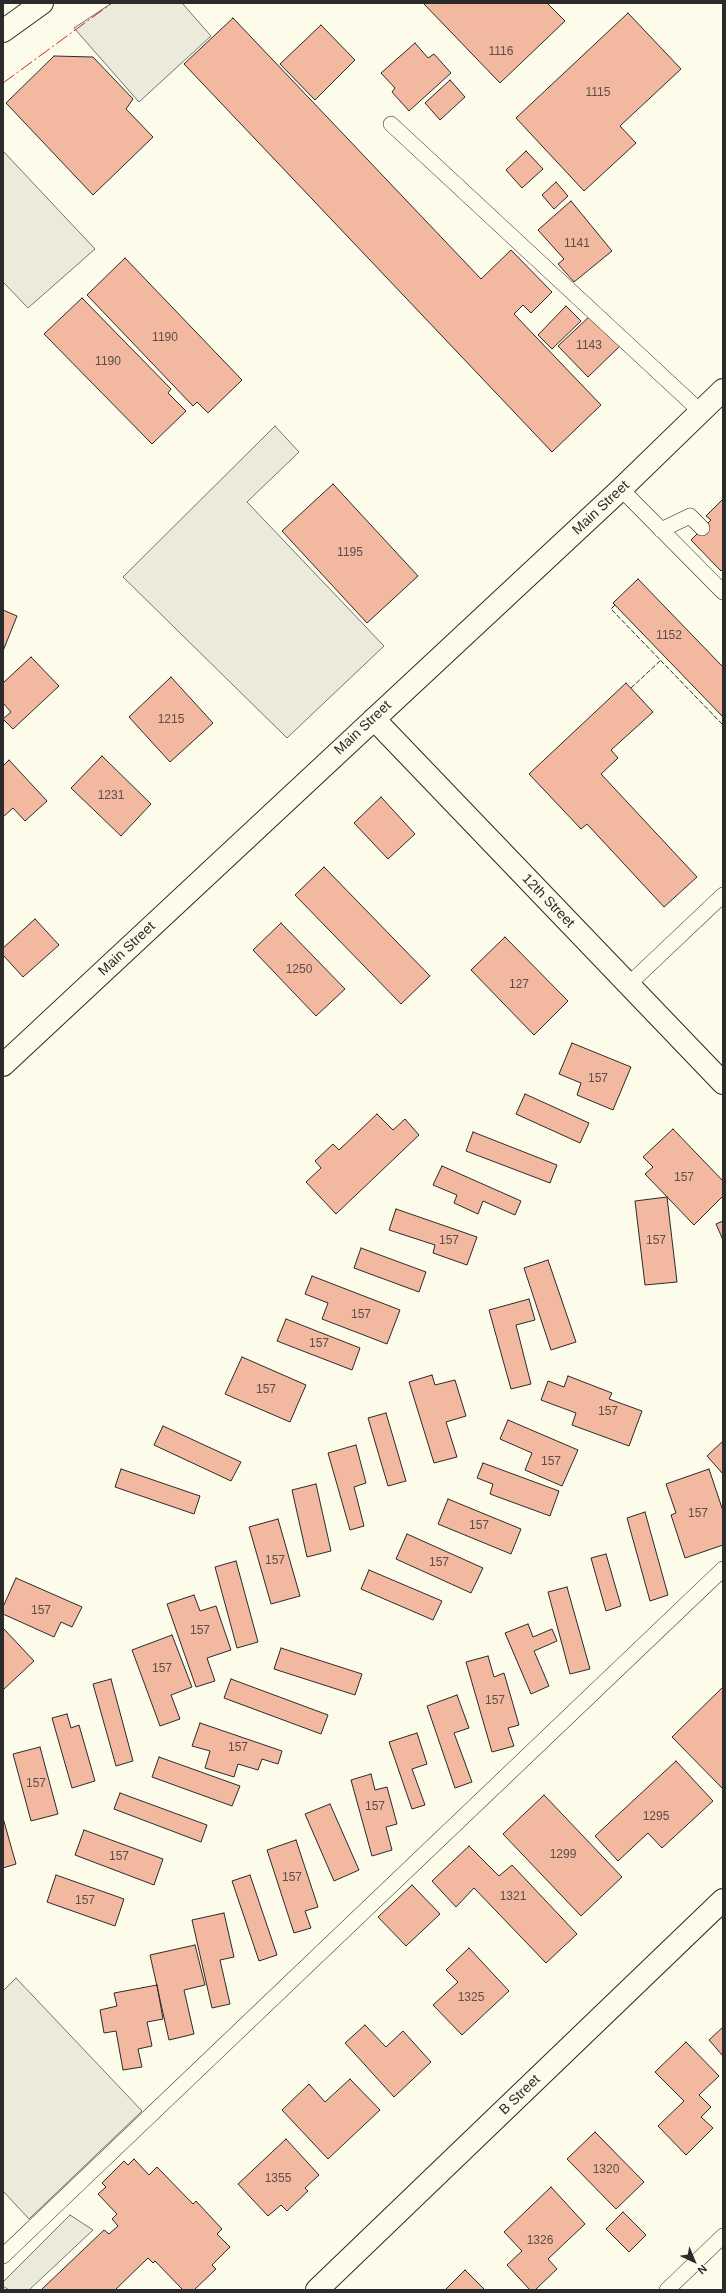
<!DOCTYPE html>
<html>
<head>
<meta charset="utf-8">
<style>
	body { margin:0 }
	#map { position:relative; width:726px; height:2293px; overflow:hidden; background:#fdfbea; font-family:Helvetica,sans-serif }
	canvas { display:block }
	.frame { position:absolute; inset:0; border:4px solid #2b2b2b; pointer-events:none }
	.north { position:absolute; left:674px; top:2241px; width:40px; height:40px; -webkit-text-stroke:3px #fdfbea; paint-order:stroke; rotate:136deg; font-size:11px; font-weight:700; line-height:16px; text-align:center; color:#2b2b2b }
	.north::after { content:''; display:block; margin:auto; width:14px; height:18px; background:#2b2b2b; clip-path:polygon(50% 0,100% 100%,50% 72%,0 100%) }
</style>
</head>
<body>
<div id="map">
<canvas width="726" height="2293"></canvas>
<div class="frame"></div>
<div class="north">N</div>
</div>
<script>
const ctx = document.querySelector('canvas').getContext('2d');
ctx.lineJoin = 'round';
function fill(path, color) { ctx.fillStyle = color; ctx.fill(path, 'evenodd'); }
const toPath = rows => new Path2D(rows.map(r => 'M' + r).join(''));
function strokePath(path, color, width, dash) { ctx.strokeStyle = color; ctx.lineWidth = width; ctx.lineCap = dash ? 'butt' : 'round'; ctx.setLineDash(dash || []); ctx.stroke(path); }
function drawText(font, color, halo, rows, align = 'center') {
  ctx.font = font + ' Helvetica,sans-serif'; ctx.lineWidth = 3; ctx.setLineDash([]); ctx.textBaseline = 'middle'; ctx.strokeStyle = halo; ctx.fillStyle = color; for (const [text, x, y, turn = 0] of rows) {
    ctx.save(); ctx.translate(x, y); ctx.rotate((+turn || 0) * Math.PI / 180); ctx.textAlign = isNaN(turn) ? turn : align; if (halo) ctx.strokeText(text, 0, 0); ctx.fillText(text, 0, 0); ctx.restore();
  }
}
const parking = toPath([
	[112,3,182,3,211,36,139,102,74,28,112,3],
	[3,151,95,249,28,308,3,282,3,151],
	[275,426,299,452,247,502,384,646,287,738,123,577,275,426],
	[16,1978,142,2111,29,2219,3,2191,3,1991,16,1978],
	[70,2215,93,2230,29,2290,9,2290,3,2286,3,2282,70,2215]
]);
const building = toPath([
	[423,3,547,3,565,21,500,83,423,3],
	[628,13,681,69,620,126,636,143,584,191,516,118,628,13],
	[233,18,481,279,511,250,552,292,531,313,523,305,514,314,601,405,552,452,184,64,233,18],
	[321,25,355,60,315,100,280,64,321,25],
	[415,43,428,58,434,54,451,73,409,111,392,92,395,88,381,73,415,43],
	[54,56,93,57,133,99,126,109,153,137,93,195,6,103,54,56],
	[450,80,465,97,440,120,425,103,450,80],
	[526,151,543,169,522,188,506,170,526,151],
	[556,182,568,196,554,209,542,195,556,182],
	[571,201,612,251,574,282,558,264,564,259,538,230,571,201],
	[125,258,242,380,208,413,197,402,193,406,87,295,125,258],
	[82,298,171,389,168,393,186,411,152,444,44,334,82,298],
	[566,306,581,321,552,349,538,335,566,306],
	[591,315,620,346,588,377,558,346,591,315],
	[333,484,418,576,367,623,282,531,333,484],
	[723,499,723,569,721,571,691,540,711,520,706,516,723,499],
	[638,579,723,667,723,717,613,603,638,579],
	[3,610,17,616,3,651,3,610],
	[31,657,59,686,13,729,3,719,11,712,3,703,3,683,31,657],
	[171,677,213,723,170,762,129,717,171,677],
	[626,683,653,712,611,750,618,758,601,774,697,877,664,907,587,824,581,829,529,774,626,683],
	[102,756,151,804,121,836,71,788,102,756],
	[9,760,47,801,25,821,13,808,3,817,3,766,9,760],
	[381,797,415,834,388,859,354,823,381,797],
	[324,867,430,976,401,1004,295,895,324,867],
	[35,919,59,945,23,977,3,955,3,948,35,919],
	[281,923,345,989,316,1016,253,950,281,923],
	[505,937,568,1001,534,1035,471,970,505,937],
	[572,1043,631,1067,613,1110,577,1095,581,1083,559,1074,572,1043],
	[525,1094,589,1123,580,1143,516,1114,525,1094],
	[377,1114,393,1130,405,1119,419,1135,336,1214,306,1182,321,1168,315,1161,333,1144,339,1150,377,1114],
	[673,1129,723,1181,723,1196,694,1225,645,1174,653,1167,643,1157,673,1129],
	[473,1132,557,1165,550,1183,466,1151,473,1132],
	[442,1166,521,1201,515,1215,483,1201,478,1214,454,1203,457,1195,433,1185,442,1166],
	[667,1197,677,1282,645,1285,635,1201,667,1197],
	[396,1209,477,1237,467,1265,433,1253,435,1245,389,1230,396,1209],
	[723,1221,723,1240,716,1224,723,1221],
	[361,1248,426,1272,419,1292,354,1268,361,1248],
	[548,1260,576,1342,551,1350,524,1268,548,1260],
	[312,1276,400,1310,387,1344,322,1319,328,1303,305,1294,312,1276],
	[529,1299,535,1320,516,1325,531,1384,511,1389,489,1310,529,1299],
	[286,1319,360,1348,352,1370,277,1341,286,1319],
	[242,1357,306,1385,290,1422,225,1394,242,1357],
	[432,1375,435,1385,455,1380,466,1416,446,1422,457,1457,434,1463,409,1382,432,1375],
	[568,1376,612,1393,609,1399,642,1411,629,1446,572,1425,576,1413,541,1400,548,1381,564,1387,568,1376],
	[386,1413,406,1481,388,1486,368,1418,386,1413],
	[508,1420,578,1450,562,1486,525,1470,532,1453,500,1439,508,1420],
	[163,1426,241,1462,231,1481,154,1445,163,1426],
	[723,1441,723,1474,707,1456,723,1441],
	[356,1445,366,1483,354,1487,364,1526,350,1530,328,1453,356,1445],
	[483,1463,559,1491,550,1516,490,1494,493,1484,477,1478,483,1463],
	[121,1469,200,1496,194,1514,115,1487,121,1469],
	[709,1469,723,1511,723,1545,685,1558,671,1515,676,1513,666,1484,709,1469],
	[316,1484,331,1551,307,1557,292,1490,316,1484],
	[448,1499,521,1529,511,1554,438,1524,448,1499],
	[645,1512,668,1595,650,1601,627,1518,645,1512],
	[278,1519,300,1596,271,1604,249,1527,278,1519],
	[407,1534,483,1568,471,1593,396,1559,407,1534],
	[606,1554,621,1606,606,1611,591,1558,606,1554],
	[236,1561,258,1642,237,1648,215,1567,236,1561],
	[369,1570,442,1601,433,1620,361,1589,369,1570],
	[16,1578,82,1607,72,1627,61,1622,54,1637,3,1614,3,1607,16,1578],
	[567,1587,590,1669,570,1674,548,1592,567,1587],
	[194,1595,200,1611,216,1606,231,1650,207,1658,215,1681,196,1687,167,1604,194,1595],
	[528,1624,533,1637,552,1629,557,1641,534,1651,549,1686,531,1694,505,1633,528,1624],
	[3,1628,34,1661,3,1690,3,1628],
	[172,1635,192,1687,171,1695,180,1719,160,1726,132,1650,172,1635],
	[281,1648,362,1674,355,1695,274,1669,281,1648],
	[488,1656,494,1677,504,1673,519,1725,508,1728,514,1746,492,1752,466,1662,488,1656],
	[111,1679,133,1761,116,1766,93,1684,111,1679],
	[231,1679,328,1715,321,1734,224,1698,231,1679],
	[723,1687,723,1789,672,1737,723,1687],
	[457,1695,469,1728,454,1733,472,1782,455,1788,427,1706,457,1695],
	[67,1714,71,1728,79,1725,95,1781,72,1788,52,1718,67,1714],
	[200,1723,282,1751,278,1764,262,1759,258,1770,238,1764,234,1777,205,1768,210,1751,192,1746,200,1723],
	[417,1733,427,1764,412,1769,425,1805,412,1809,389,1742,417,1733],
	[40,1747,58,1814,31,1821,13,1754,40,1747],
	[159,1757,240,1786,232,1806,152,1777,159,1757],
	[676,1761,713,1801,662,1848,648,1833,618,1861,595,1836,676,1761],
	[371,1774,375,1790,387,1787,397,1824,386,1827,392,1850,372,1856,351,1780,371,1774],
	[120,1793,207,1825,201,1842,114,1809,120,1793],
	[544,1795,622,1877,581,1916,503,1834,544,1795],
	[330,1804,359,1870,334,1881,305,1814,330,1804],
	[3,1818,16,1864,3,1868,3,1818],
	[84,1830,163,1859,154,1885,75,1855,84,1830],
	[296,1840,318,1907,305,1911,311,1928,294,1933,267,1850,296,1840],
	[469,1846,499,1876,512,1865,577,1934,546,1963,474,1888,456,1907,432,1881,469,1846],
	[56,1875,124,1899,115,1926,47,1902,56,1875],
	[250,1875,277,1955,259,1961,232,1881,250,1875],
	[412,1885,440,1914,406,1946,378,1917,412,1885],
	[224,1913,234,1957,220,1960,230,2004,212,2008,192,1920,224,1913],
	[195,1945,205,1985,184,1990,194,2034,169,2040,150,1955,195,1945],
	[469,1948,509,1991,462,2035,433,2005,458,1982,446,1970,469,1948],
	[157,1985,163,2019,147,2022,152,2046,138,2049,142,2067,123,2070,116,2031,104,2033,100,2010,117,2006,114,1993,157,1985],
	[365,2025,386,2047,403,2031,431,2062,394,2097,345,2043,365,2025],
	[723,2027,723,2056,709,2040,723,2027],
	[686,2042,719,2076,699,2095,711,2107,701,2117,713,2128,686,2155,658,2126,684,2101,655,2072,686,2042],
	[350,2079,380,2110,328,2159,282,2110,309,2084,325,2102,350,2079],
	[595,2132,644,2182,616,2209,567,2159,595,2132],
	[286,2139,319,2175,305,2188,308,2191,287,2211,281,2205,268,2216,238,2184,286,2139],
	[134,2159,149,2175,157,2167,193,2204,196,2201,222,2229,217,2234,230,2247,212,2265,216,2269,194,2290,183,2290,155,2261,153,2263,148,2258,115,2290,41,2290,104,2230,109,2234,118,2226,112,2219,117,2214,98,2194,106,2187,102,2183,124,2161,128,2165,134,2159],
	[551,2187,585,2224,548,2259,557,2269,535,2290,530,2290,507,2265,522,2251,504,2232,551,2187],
	[623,2212,646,2235,629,2252,606,2229,623,2212],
	[465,2270,485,2290,445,2290,465,2270]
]);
const lane = toPath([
	[391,124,700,411],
	[621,489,723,592],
	[661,530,690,516,702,528],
	[628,985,723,895],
	[3,2256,723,1569],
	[667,2290,723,2236]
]);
const street = toPath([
	[374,719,723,1083]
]);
const secondary = toPath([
	[317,2290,723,1900]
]);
const primary = toPath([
	[3,31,42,3],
	[3,1065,621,489,723,390]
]);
const fence = toPath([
	[615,605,611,609,723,725],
	[631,688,661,660]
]);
const power = toPath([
	[3,83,112,3]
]);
const numberNames = [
	["1116",501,52],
	["1115",598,93],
	["1141",577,244],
	["1190",165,338],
	["1143",589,346],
	["1190",108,362],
	["1195",350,553],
	["1152",669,636],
	["1215",171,720],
	["1231",111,796],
	["1250",299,970],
	["127",519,985],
	["157",598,1079],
	["157",684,1178],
	["157",449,1241],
	["157",656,1241],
	["157",361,1315],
	["157",319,1344],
	["157",266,1390],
	["157",608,1412],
	["157",551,1462],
	["157",698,1514],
	["157",479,1526],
	["157",275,1561],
	["157",439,1563],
	["157",41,1611],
	["157",200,1631],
	["157",162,1669],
	["157",495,1701],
	["157",238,1748],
	["157",36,1784],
	["157",375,1807],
	["1295",656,1817],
	["1299",563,1855],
	["157",119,1857],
	["157",292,1878],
	["1321",513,1897],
	["157",85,1901],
	["1325",471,1998],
	["1320",606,2170],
	["1355",278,2179],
	["1326",540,2241]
];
const streetNames = [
	["Main Street",601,508,-43],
	["Main Street",363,728,-43],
	["12th Street",548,901,46],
	["Main Street",127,949,-43],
	["B Street",520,2095,-44]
];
fill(parking, '#eceadb');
strokePath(parking, '#74746e', 1);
fill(building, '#f2b8a0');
strokePath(building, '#2b2b2b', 1);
strokePath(lane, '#2b2b2b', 16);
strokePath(street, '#2b2b2b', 24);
strokePath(secondary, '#2b2b2b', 24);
strokePath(primary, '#2b2b2b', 24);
strokePath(lane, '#fdfbea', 15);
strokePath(street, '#fdfbea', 22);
strokePath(secondary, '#fdfbea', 22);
strokePath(primary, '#fdfbea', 22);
strokePath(fence, '#2b2b2b', 1, [5, 2]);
strokePath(power, '#c62828', 1, [14, 3, 2, 3]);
drawText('12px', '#5d4e48', null, numberNames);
drawText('14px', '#2b2b2b', '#fdfbea', streetNames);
</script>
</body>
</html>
